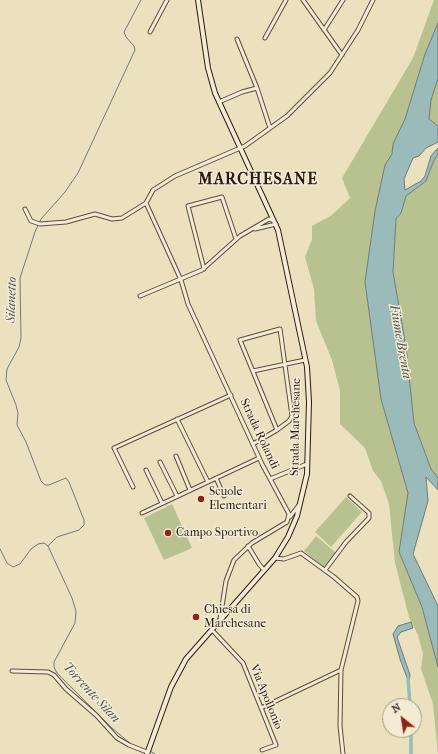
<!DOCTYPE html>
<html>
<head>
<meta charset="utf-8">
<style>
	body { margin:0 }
	#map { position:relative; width:438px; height:754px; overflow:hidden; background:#ebe1bf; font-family:"IM FELL French Canon",serif }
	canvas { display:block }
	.north { position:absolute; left:382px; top:698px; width:40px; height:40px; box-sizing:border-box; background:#f2ecd5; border:1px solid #a29887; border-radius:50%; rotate:330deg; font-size:11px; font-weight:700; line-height:16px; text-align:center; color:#2b1a13 }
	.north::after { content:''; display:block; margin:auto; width:14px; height:18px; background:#8f2418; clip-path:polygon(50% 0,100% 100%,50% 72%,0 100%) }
</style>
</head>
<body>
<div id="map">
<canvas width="438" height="754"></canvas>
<div class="north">N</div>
</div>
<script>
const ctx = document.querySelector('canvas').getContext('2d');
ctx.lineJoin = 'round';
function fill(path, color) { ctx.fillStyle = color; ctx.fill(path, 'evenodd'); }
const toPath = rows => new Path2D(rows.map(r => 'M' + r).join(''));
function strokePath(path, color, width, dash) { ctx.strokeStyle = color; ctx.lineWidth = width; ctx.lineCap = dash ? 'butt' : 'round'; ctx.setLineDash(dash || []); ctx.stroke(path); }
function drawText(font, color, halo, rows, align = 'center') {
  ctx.font = font + ' "IM FELL French Canon",serif'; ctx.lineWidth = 3; ctx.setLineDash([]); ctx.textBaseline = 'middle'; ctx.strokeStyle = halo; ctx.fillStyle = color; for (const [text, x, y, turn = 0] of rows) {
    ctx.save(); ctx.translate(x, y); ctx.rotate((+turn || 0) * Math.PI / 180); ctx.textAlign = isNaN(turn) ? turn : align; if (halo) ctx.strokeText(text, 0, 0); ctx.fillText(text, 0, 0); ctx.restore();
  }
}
const green = toPath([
	[434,0,438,0,438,23,425,54,405,119,393,144,392,154,385,165,375,211,365,282,381,399,408,493,399,552,422,607,435,652,438,652,438,754,433,704,421,669,423,654,418,635,409,617,395,563,389,504,381,481,373,471,365,448,340,424,340,391,332,360,316,321,314,289,305,257,312,239,312,226,332,215,350,198,342,178,413,58],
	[438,78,438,126,429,119,431,100],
	[438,154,438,478,431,469,414,423,406,347,393,272,396,219,401,213,406,196,426,181,434,160],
	[346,497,362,512,331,547,315,532],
	[172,504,192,548,164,560,144,518],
	[316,536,336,553,324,567,304,551]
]);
const water = toPath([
	[438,23,438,79,431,100,429,119,438,126,438,142,426,148,419,156,413,158,404,179,405,190,421,181,425,176,431,156,438,148,438,154,434,160,426,181,406,196,401,213,396,219,393,272,406,347,414,423,431,469,438,478,438,490,426,477,428,501,413,554,438,606,438,667,422,607,399,552,408,493,381,399,365,282,375,211,385,165,392,154,393,144,405,119,425,54,438,23],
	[411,622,413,628,401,632,397,637,410,675,409,683,400,659,393,634,398,626,411,622]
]);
const stream = toPath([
	[48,546,57,537,79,530,84,525,84,520,69,482,66,478,49,485,45,485,41,481,26,442,17,425,18,413,16,405,6,380,7,369,19,347,21,338,20,278,35,232,41,219,65,192,78,173,135,50,134,46,126,37,124,32,141,0],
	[0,549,7,563,13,567,20,564,31,549,38,544,44,543,48,546,72,598,76,611,75,623,54,662,54,667,57,673,112,728,131,744],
	[150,751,155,754]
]);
const canal = toPath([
	[408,678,410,706],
	[411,730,411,754]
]);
const street = toPath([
	[303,0,342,55],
	[324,30,343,0],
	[150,32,167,0],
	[265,38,286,0],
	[237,39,257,88,270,128],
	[219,102,242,92,257,88],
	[146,203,181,280,188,304,262,464,289,514,287,522,252,543,234,560,226,581,220,619],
	[25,209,31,221,40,224,66,222,95,214,112,219,122,218,146,203,153,190,175,176,245,146,287,116,330,73,358,30,373,0],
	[255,229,276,224],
	[204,269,188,206,222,197,236,239],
	[140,296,202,270,240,236,269,219,274,221],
	[253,371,305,360],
	[177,419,208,482],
	[253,444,277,430,289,421,292,416,280,329,240,340,277,430],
	[176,456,190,490],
	[160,462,177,496],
	[146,470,162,503],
	[216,478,224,496],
	[270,479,307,464],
	[133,487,114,448,231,395],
	[142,513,259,458],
	[290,517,299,505],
	[248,546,259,564,264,570],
	[275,558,284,559,301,553,334,577,357,597,358,601,341,670,340,726,343,754],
	[325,570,346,542,369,518,369,513,350,496],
	[212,630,243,663,276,745,262,750],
	[12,671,48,672,54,675,66,689,96,715,117,738,129,745,147,752],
	[261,708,341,670]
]);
const secondary = toPath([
	[147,754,171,687,186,659,275,558,288,537,297,516,307,474,309,402,307,367,278,230,215,93,208,68,198,0]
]);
const markers = [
	[201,499,4,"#8f2418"],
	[168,533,4,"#8f2418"],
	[196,617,4,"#8f2418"]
];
const streetNames = [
	["Strada Marchesane",296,427,-89],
	["Strada Rolandi",259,434,65],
	["Via Apollonio",266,697,68]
];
const poiNames = [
	["Scuole",209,492],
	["Elementari",209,506],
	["Campo Sportivo",176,533],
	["Chiesa di",204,610],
	["Marchesane",204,624]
];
const waterNames = [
	["Silanetto",12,300,-88],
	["Fiume Brenta",400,342,80],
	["Torrente Silan",91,693,47]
];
const districtNames = [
	["MARCHESANE",258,180]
];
fill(green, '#b8c291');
fill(water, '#9bbbbb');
strokePath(water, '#6e7b78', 1);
strokePath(stream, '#6e7b78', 1);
strokePath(canal, '#9bbbbb', 3.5);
strokePath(street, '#5b4c3e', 5);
strokePath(secondary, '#2b1a13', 6);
strokePath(street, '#f2ecd5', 3);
strokePath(secondary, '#f2ecd5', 4);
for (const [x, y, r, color] of markers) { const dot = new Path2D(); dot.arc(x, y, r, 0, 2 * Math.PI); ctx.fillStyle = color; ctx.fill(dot); strokePath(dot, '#f2ecd5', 1.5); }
drawText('12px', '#2b1a13', '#f2ecd5', streetNames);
drawText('12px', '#2b1a13', '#f2ecd5', poiNames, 'left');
drawText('italic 13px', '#52524e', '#f2ecd5', waterNames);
ctx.letterSpacing = '1px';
drawText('bold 16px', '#2b1a13', '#f2ecd5', districtNames);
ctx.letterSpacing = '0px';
</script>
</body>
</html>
